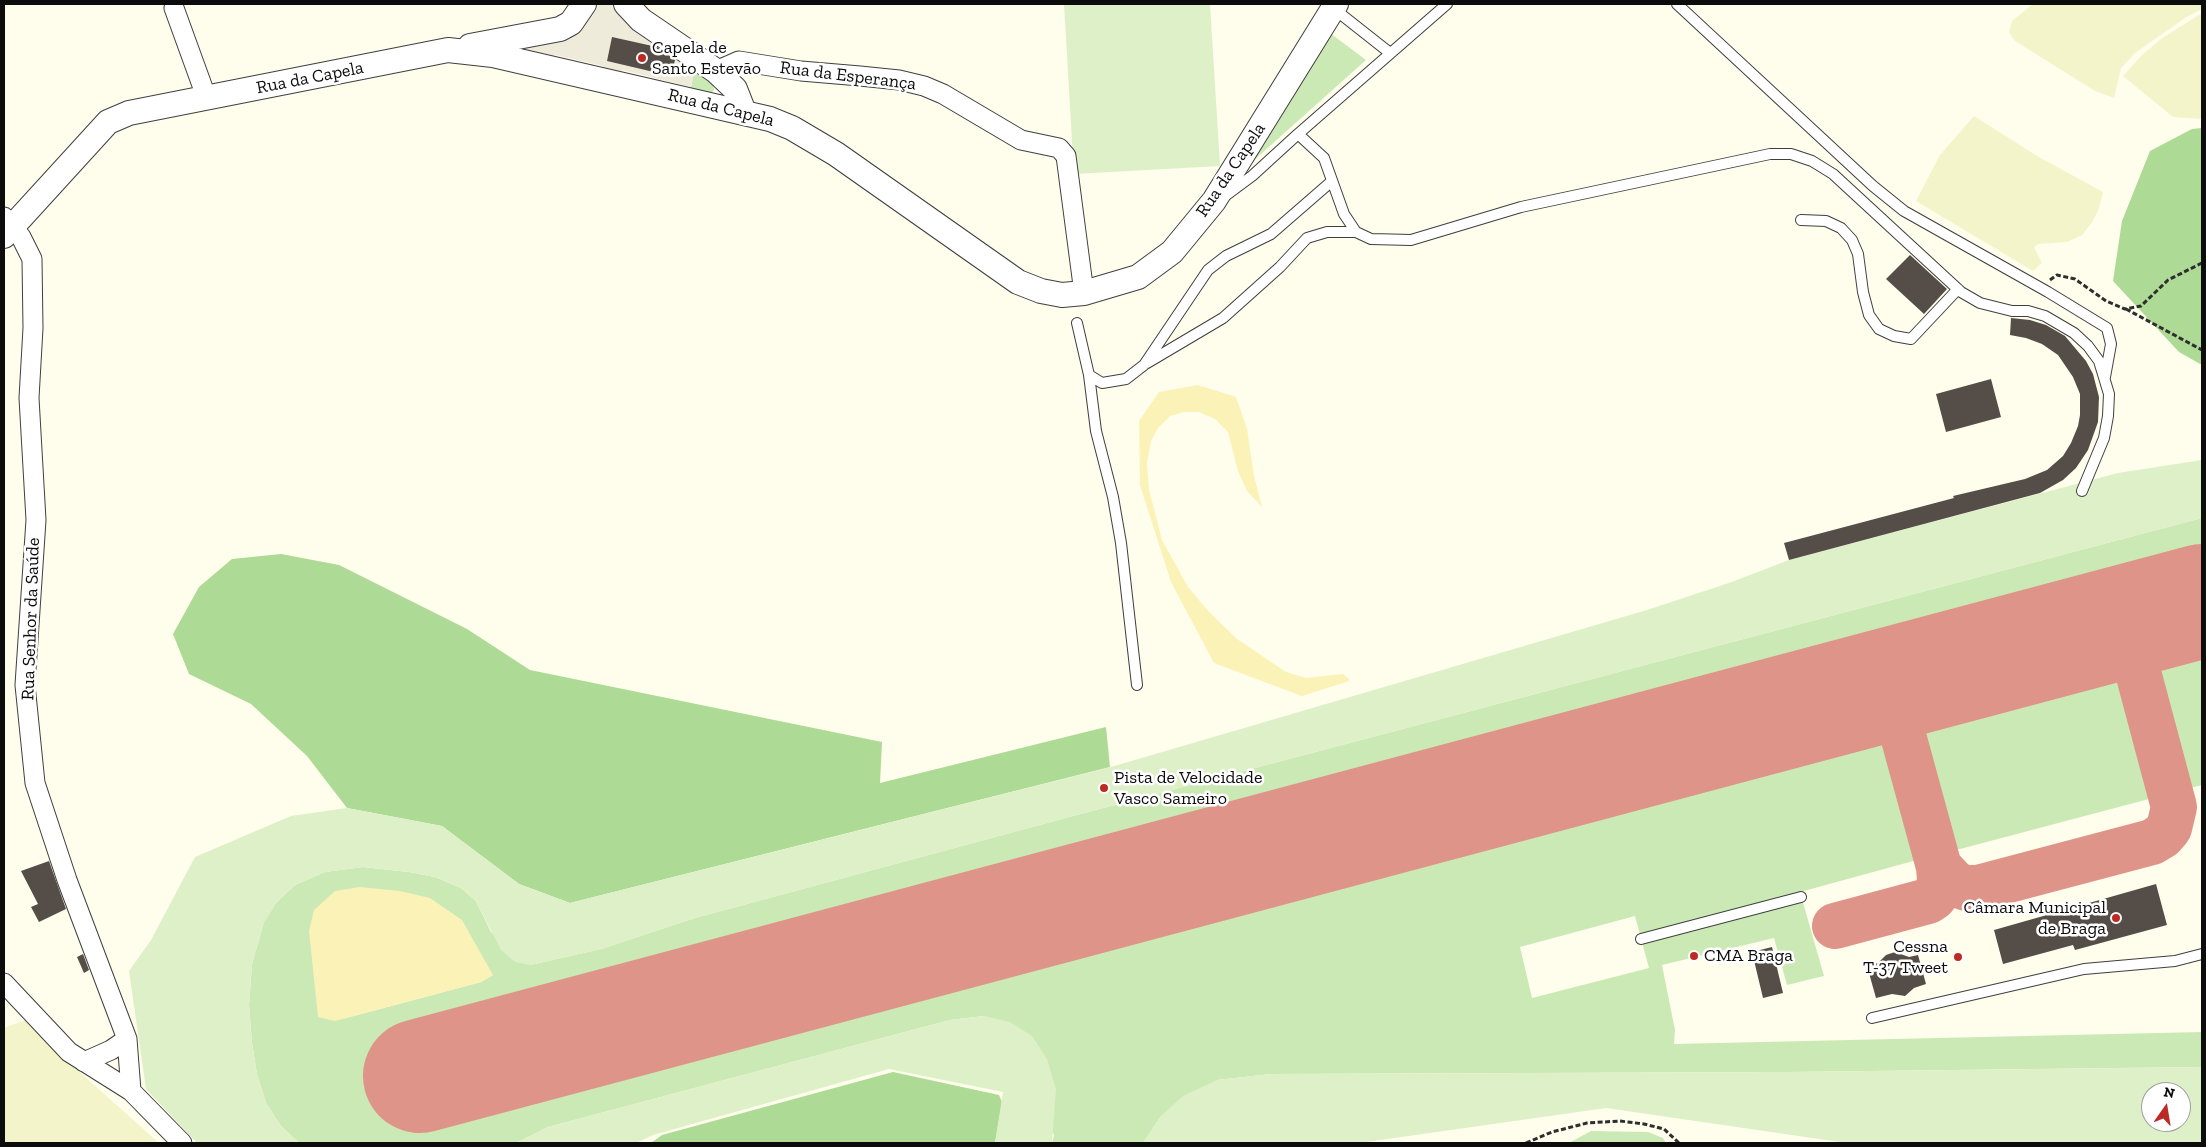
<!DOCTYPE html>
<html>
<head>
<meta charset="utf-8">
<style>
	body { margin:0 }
	#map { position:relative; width:2206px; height:1147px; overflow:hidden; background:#fffdeb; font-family:"Zilla Slab",serif }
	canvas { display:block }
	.frame { position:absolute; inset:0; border:5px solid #0c0c0c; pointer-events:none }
	.north { position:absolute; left:2141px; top:1082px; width:50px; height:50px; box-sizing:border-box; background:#fff; border:1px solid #9e9e9e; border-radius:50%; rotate:13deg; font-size:14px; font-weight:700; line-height:20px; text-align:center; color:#0c0c0c }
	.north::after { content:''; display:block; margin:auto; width:18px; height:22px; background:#bc2a24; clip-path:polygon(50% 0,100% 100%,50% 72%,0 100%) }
</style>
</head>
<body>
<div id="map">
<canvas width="2206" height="1147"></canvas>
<div class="frame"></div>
<div class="north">N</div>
</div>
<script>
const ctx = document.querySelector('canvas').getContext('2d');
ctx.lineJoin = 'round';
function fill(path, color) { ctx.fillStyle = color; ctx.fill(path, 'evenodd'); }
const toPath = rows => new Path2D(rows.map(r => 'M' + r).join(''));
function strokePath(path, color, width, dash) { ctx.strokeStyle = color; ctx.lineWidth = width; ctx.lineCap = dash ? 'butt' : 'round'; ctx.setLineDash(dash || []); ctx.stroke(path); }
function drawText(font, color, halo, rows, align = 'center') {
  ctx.font = font + ' "Zilla Slab",serif'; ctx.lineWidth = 5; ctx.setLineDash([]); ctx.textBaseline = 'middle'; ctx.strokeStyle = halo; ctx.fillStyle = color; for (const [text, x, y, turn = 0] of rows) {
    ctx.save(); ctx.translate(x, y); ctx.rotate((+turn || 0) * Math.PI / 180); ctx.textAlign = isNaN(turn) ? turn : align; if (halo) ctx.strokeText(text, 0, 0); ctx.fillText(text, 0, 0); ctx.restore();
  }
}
const farmland = toPath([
	[2033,4,2202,4,2202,9,2185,18,2135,53,2121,68,2114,98,2095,91,2015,41,2009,32,2012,21],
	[2202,13,2202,119,2173,117,2123,76,2142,55,2161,39],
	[1974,116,2037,156,2103,192,2099,208,2093,221,2082,235,2067,242,2038,244,2034,247,2042,263,2033,271,1916,201,1940,155],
	[28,1019,73,1066,159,1143,4,1143,4,1028]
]);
const green = toPath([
	[1330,33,1366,60,1243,170],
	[696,64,712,82,714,90,709,95,690,91],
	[2202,518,2202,572,1512,758,411,1046,426,1106,1873,719,1883,721,1888,730,1922,848,1921,855,1917,860,1800,892,1824,976,1787,985,1774,938,1662,965,1675,1030,1674,1044,2202,1032,2202,1067,1790,1072,1271,1074,1217,1080,1161,1116,1143,1143,1052,1143,1054,1135,984,1016,950,1020,548,1127,516,1143,299,1143,281,1126,266,1103,257,1074,252,1043,249,1005,252,964,264,922,276,903,295,885,325,872,363,867,409,872,435,877,461,888,476,901,491,932,530,965,601,949,695,918,1073,816],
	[1635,916,1649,968,1532,998,1520,947],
	[493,975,481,982,335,1021],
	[2202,632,2202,785,2190,788,2184,786,2180,781,2148,665,2148,652,2153,646],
	[2107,656,2117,659,2122,664,2157,787,2155,793,2149,799,1960,849,1953,849,1946,844,1912,723,1911,713,1916,708],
	[1591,1131,1648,1132,1663,1138,1666,1143,1569,1143]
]);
const forest = toPath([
	[2202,128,2202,365,2179,352,2113,281,2122,221,2150,151,2192,129],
	[281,554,339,565,467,629,530,670,882,742,880,783,1106,727,1110,767,570,903,519,884,442,826,347,808,307,756,251,704,189,674,173,634,199,587,232,559],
	[893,1072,999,1095,1002,1102,995,1143,651,1143,662,1135]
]);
const sand = toPath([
	[1198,385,1236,397,1247,429,1254,476,1262,507,1247,491,1238,471,1228,432,1215,419,1199,412,1184,412,1170,416,1158,428,1151,441,1147,463,1149,490,1162,540,1188,587,1209,612,1237,639,1286,672,1306,678,1343,674,1350,680,1346,682,1302,696,1214,663,1171,582,1140,485,1139,421,1159,392],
	[360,887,400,891,430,898,462,920,493,975,481,982,335,1021,318,1017,309,931,314,910,335,891]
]);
const pitch = toPath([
	[1064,4,1210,4,1220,166,1074,174],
	[2202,460,2202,518,1073,816,695,918,601,949,530,965,515,962,501,950,476,901,461,888,435,877,409,872,363,867,325,872,295,885,276,903,264,922,252,964,249,1005,252,1043,257,1074,266,1103,281,1126,299,1143,197,1143,146,1089,129,971,151,940,195,857,291,816,347,808,442,826,519,884,570,903,1111,767,1647,610,1729,583,1789,560,2118,473],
	[984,1016,1010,1022,1032,1036,1047,1059,1056,1089,1052,1143,995,1143,1003,1092,889,1069,653,1135,636,1143,516,1143,548,1127,950,1020],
	[2202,1067,2202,1143,1847,1143,1606,1108,1359,1143,1143,1143,1161,1116,1183,1096,1217,1080,1271,1074,1790,1072],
	[2151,1092,2181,1092,2181,1122,2151,1122]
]);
const plaza = toPath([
	[596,4,618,4,696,64,691,87,622,70,621,77,602,73,603,66,555,55,553,62,510,51,516,44,577,34]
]);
const taxiway = toPath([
	[1939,867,1955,884,1966,888,1978,888,2152,842,2162,836,2169,828,2174,807,2131,646,2123,633,2102,628],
	[1835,926,1928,901,1934,897,1938,891,1940,880,1939,867,1895,706,1884,694,1866,691]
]);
const runway = toPath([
	[420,1076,2202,601]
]);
const building = toPath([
	[612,37,657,47,675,60,671,76,607,61],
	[1910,255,1947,289,1924,314,1886,279],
	[2011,318,2030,320,2046,325,2065,336,2086,361,2093,374,2099,397,2098,422,2088,450,2076,468,2063,480,2040,493,1789,560,1784,543,1954,498,1953,496,2025,479,2047,470,2063,456,2071,443,2078,426,2080,415,2080,394,2073,377,2058,355,2042,344,2026,338,2010,335],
	[1991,379,2001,417,1946,432,1936,394],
	[49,861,66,909,39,922,31,907,38,904,21,871],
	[2156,884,2167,925,2075,950,2073,945,2003,964,1994,930],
	[1772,947,1783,993,1763,998,1752,952],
	[1895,952,1909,957,1918,955,1926,984,1914,988,1905,996,1892,994,1876,998,1867,966,1878,963,1886,955],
	[83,954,89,970,84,973,77,957]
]);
const path = toPath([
	[2050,280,2057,275,2075,279,2106,301,2125,309,2141,306,2168,280,2202,263],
	[2126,309,2202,350],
	[1526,1143,1552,1132,1587,1123,1620,1121,1644,1124,1664,1129,1679,1143]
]);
const service = toPath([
	[1677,4,1873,186,1904,211,2048,292,2107,328,2111,344,2105,377],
	[1333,8,1390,53],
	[1298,134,1447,4],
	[1225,196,1252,176,1298,134,1324,158,1344,214,1356,232,1371,239,1411,240,1521,207,1770,154,1791,154,1812,161,1833,174,1961,292,1980,303,2012,311,2028,311,2045,316,2074,333,2088,346,2099,361,2109,394,2108,416,2104,438,2082,491],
	[1801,220,1826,221,1841,228,1852,240,1858,254,1863,292,1869,315,1879,329,1894,336,1911,339,1958,289],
	[1077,323,1089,375,1102,383,1126,379,1144,365,1208,270,1226,256,1271,234,1332,181],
	[1147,363,1223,318,1280,267,1307,238,1327,232,1356,232],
	[1089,375,1096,431,1113,497,1121,543,1137,685],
	[1641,939,1801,897],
	[1872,1018,2084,969,2175,961,2202,954]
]);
const minor = toPath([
	[174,8,207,99],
	[716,71,739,61,801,71,860,76,899,80,924,86,943,94,1021,140,1059,148,1066,156,1084,293],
	[4,217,21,237,32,259,33,328,29,398,36,520,25,685,35,783,67,880,127,1039,131,1091],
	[4,983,69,1052,131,1091,182,1143],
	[84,1062,111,1050,127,1039]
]);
const tertiary = toPath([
	[626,4,641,20,716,71,735,89,744,112],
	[470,46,560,29,571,23,584,4],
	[4,236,108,122,129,113,448,50,493,55,770,119,792,128,836,154,1018,282,1041,291,1062,295,1084,293,1138,277,1172,252,1214,201,1336,4]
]);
const markers = [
	[642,58,5,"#bc2a24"],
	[1104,788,5,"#bc2a24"],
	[2116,918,5,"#bc2a24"],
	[1694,956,5,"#bc2a24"],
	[1958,957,5,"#bc2a24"]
];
const poiNames = [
	["Capela de",652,48],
	["Santo Estevão",652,69],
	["Pista de Velocidade",1114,778],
	["Vasco Sameiro",1114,799],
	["Câmara Municipal",2106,908,"right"],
	["de Braga",2106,929,"right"],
	["Cessna",1948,947,"right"],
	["T-37 Tweet",1948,968,"right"],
	["CMA Braga",1704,956]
];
const streetNames = [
	["Rua da Esperança",848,76,7],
	["Rua da Capela",310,78,-11],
	["Rua da Capela",721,108,14],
	["Rua da Capela",1231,170,-56],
	["Rua Senhor da Saúde",31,619,-88]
];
fill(farmland, '#f4f4cb');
fill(green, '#cbe9b5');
fill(forest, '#adda94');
fill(sand, '#fbf2b7');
fill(pitch, '#def0c7');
fill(plaza, '#eeebdb');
strokePath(taxiway, '#de9488', 46);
strokePath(runway, '#de9488', 114);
fill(building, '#554e48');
strokePath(service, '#3f3f3f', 12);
strokePath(minor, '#3f3f3f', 21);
strokePath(tertiary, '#3f3f3f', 26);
strokePath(path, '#2e2e2e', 3, [5, 2.5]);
strokePath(service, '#fff', 10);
strokePath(minor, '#fff', 19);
strokePath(tertiary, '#fff', 24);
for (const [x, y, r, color] of markers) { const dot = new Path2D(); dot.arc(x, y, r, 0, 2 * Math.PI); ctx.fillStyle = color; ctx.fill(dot); strokePath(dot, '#fff', 2); }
drawText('18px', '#0c0c0c', '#fff', poiNames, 'left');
drawText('18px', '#0c0c0c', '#fff', streetNames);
</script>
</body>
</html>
